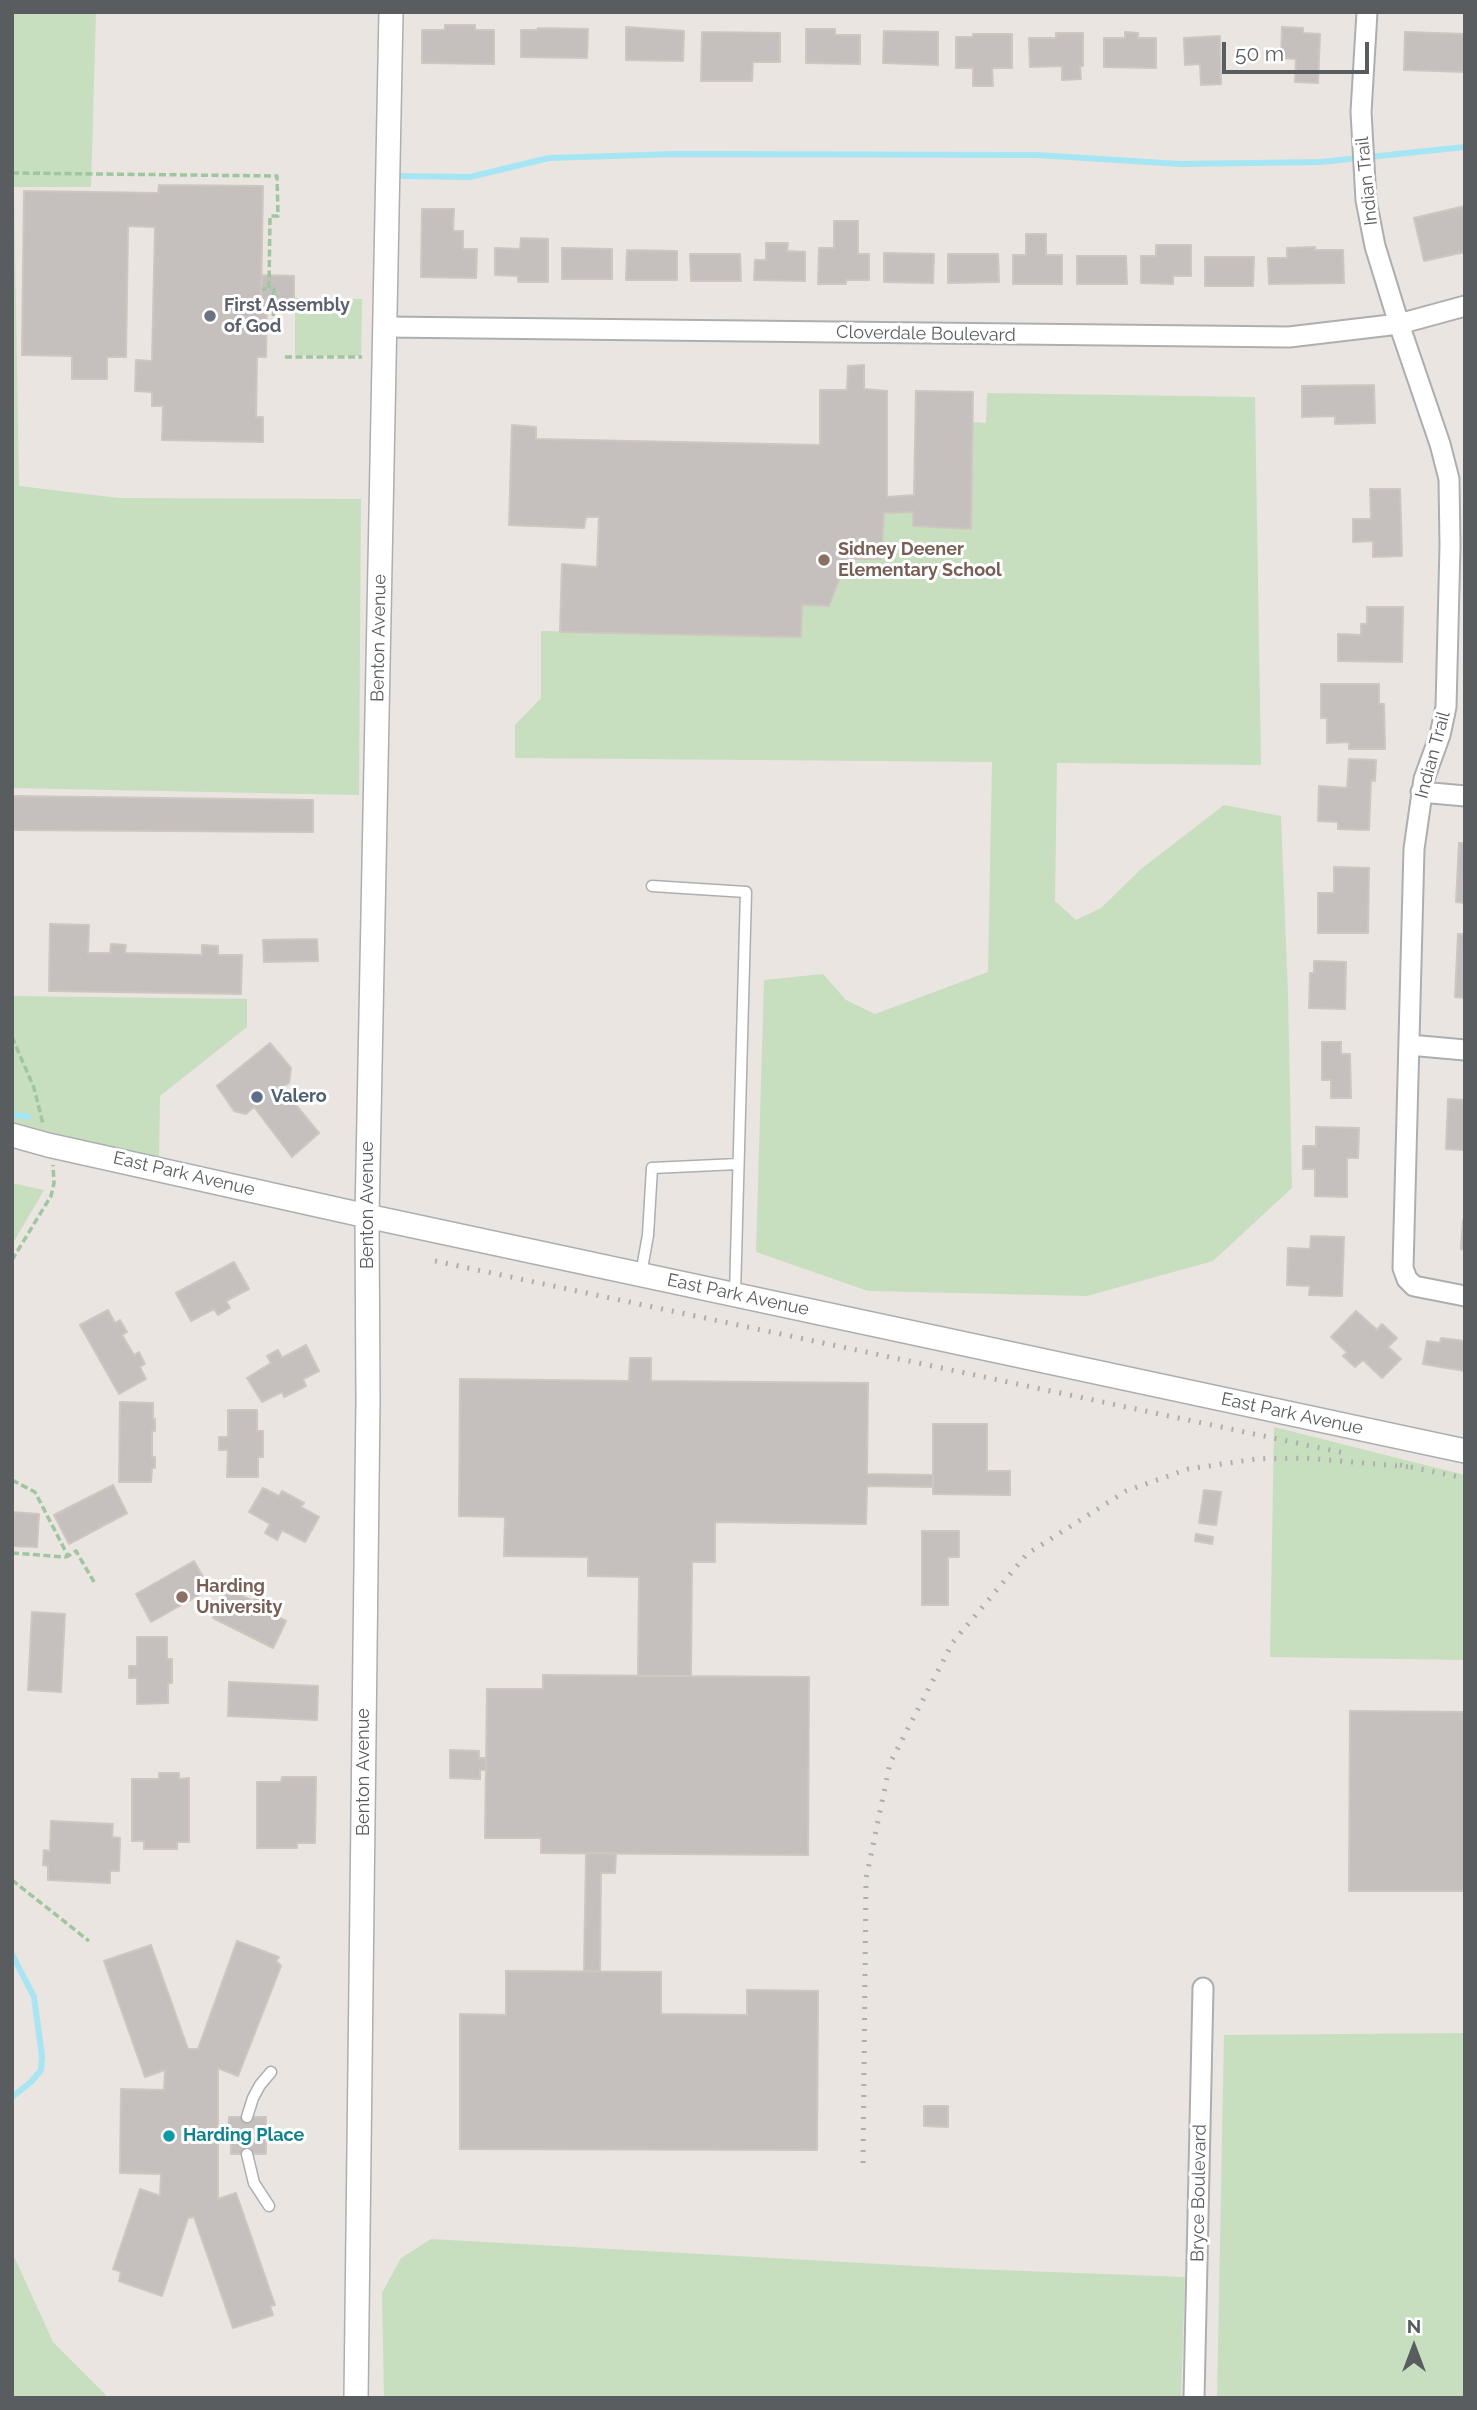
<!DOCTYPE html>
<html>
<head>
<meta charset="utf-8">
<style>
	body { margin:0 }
	#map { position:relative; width:1477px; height:2410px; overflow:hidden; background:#eae5e0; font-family:Raleway,sans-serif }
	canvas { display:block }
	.frame { position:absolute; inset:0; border:14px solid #595d5f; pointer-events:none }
	.north { position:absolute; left:1379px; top:2312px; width:70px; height:70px; -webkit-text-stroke:5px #fff; paint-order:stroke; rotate:0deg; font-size:19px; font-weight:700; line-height:28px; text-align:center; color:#595d5f }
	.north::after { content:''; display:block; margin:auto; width:24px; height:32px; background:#595d5f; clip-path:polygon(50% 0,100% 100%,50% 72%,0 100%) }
	.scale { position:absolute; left:1222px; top:42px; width:147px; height:32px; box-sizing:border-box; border:4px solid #595d5f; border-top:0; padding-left:9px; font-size:21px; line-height:24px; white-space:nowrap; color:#595d5f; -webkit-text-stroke:5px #fff; paint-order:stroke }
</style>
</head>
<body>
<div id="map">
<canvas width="1477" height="2410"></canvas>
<div class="frame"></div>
<div class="north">N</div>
<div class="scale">50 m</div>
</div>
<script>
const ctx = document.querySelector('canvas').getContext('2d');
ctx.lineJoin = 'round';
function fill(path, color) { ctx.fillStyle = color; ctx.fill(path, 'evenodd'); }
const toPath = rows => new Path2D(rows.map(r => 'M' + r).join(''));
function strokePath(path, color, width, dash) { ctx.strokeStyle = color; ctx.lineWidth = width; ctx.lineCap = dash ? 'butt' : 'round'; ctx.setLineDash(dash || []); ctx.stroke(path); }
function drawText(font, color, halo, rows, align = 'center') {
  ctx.font = font + ' Raleway,sans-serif'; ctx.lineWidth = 6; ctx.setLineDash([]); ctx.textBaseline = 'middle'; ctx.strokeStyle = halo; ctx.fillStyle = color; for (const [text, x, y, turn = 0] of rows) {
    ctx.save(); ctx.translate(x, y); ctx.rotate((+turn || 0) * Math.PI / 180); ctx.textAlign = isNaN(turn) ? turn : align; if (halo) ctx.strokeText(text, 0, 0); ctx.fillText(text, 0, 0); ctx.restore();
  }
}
const green = toPath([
	[12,12,96,12,91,187,14,187,19,486,119,498,361,499,359,795,12,788],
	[295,298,362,299,361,356,295,355],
	[987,393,1255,397,1261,765,1057,763,1055,901,1076,920,1101,908,1141,869,1224,805,1281,816,1288,995,1292,1188,1213,1261,1087,1296,868,1291,756,1252,764,980,823,974,846,1000,875,1014,988,972,992,762,515,758,515,725,541,698,541,631,801,637,802,605,829,606,847,559,881,559,884,513,913,512,914,526,971,529,973,422,986,423],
	[12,996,247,999,247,1027,160,1096,159,1160,12,1122],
	[12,1183,44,1190,12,1245],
	[1274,1427,1465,1475,1465,1660,1270,1657],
	[1465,2033,1465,2398,1217,2398,1224,2035],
	[431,2239,971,2269,1185,2277,1181,2398,384,2398,382,2293,401,2258],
	[13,2254,53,2342,109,2398,12,2398]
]);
const stream = toPath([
	[395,176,470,177,549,158,676,154,1037,155,1180,164,1321,162,1465,147],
	[12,1114,28,1117],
	[12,1954,34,1997,42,2056,41,2070,31,2082,12,2097]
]);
const building = toPath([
	[445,25,475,25,475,30,494,30,494,64,422,63,422,30,445,30,445,25],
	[626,27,684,31,683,61,626,60,626,27],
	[1282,27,1303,28,1303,33,1320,34,1318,83,1295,82,1296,59,1281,58,1282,27],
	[538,28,588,29,587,58,521,57,521,30,537,30,538,28],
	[806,29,835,29,835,35,860,35,860,64,806,63,806,29],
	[884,31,938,32,938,65,883,63,884,31],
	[702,32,780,33,780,62,753,62,752,81,701,81,702,32],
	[1125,32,1138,33,1138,38,1156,38,1156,68,1104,67,1104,38,1125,38,1125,32],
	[1405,32,1465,34,1465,72,1404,70,1405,32],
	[1056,33,1083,33,1083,66,1080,66,1081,79,1062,80,1062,66,1030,67,1029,38,1056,38,1056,33],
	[973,34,1012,34,1012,68,992,68,993,86,973,86,973,68,956,68,956,37,973,37,973,34],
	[1220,36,1221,84,1201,85,1200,64,1185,65,1184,38,1220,36],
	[159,185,263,186,261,301,267,301,266,357,257,357,256,417,263,417,263,442,162,440,163,406,152,406,152,392,135,391,136,360,152,361,155,227,128,226,126,357,107,357,107,379,72,379,72,356,22,355,24,191,158,193,159,185],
	[1465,206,1465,252,1424,261,1414,218,1465,206],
	[422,209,454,209,453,231,463,231,463,249,477,249,476,278,421,277,422,209],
	[834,221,858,221,858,254,869,254,869,280,846,280,846,284,818,284,819,248,834,248,834,221],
	[1026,234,1046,234,1046,255,1062,255,1062,284,1013,284,1013,255,1026,255,1026,234],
	[521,238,548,239,548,282,518,282,518,276,495,275,495,248,520,249,521,238],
	[766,243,788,243,787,251,805,252,805,281,754,280,755,260,766,260,766,243],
	[1156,245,1191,245,1191,276,1173,276,1173,284,1141,283,1141,256,1156,256,1156,245],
	[1315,247,1315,250,1343,250,1344,283,1269,284,1268,258,1287,258,1287,248,1315,247],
	[562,248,612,249,612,279,562,279,562,248],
	[627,250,677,251,677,280,626,280,627,250],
	[884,253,934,254,933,283,884,282,884,253],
	[690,254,740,254,741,281,691,281,690,254],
	[948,254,998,254,999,282,948,283,948,254],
	[1077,256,1126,256,1127,284,1077,284,1077,256],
	[1205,257,1254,257,1253,286,1205,286,1205,257],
	[262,275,294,276,294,301,261,301,262,275],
	[864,365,864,389,887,391,887,497,914,495,916,391,973,392,971,529,913,526,913,512,884,513,881,559,847,559,829,606,802,605,801,637,560,632,562,564,597,567,599,517,586,517,584,528,509,525,512,425,536,427,536,439,820,445,820,390,847,390,848,366,864,365],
	[1374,385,1375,423,1335,424,1335,416,1302,417,1302,386,1374,385],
	[1370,489,1400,489,1402,556,1373,557,1373,541,1353,542,1353,519,1371,519,1370,489],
	[1367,607,1403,607,1402,662,1338,661,1338,634,1361,635,1361,624,1367,624,1367,607],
	[1321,684,1379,684,1379,704,1384,704,1385,749,1349,749,1349,742,1327,743,1327,718,1321,718,1321,684],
	[1349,759,1376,760,1375,781,1371,780,1369,830,1338,829,1338,822,1318,821,1319,786,1347,788,1349,759],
	[12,796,313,800,313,832,12,830,12,796],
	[1459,843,1465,843,1465,903,1456,902,1459,843],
	[1334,867,1369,868,1368,933,1318,933,1318,893,1334,893,1334,867],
	[50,924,89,925,88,953,110,953,111,944,126,945,125,953,202,955,202,945,218,946,218,955,242,955,241,994,49,991,50,924],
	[1458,934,1465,934,1465,998,1455,997,1458,934],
	[317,939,318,961,264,962,263,940,317,939],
	[1314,961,1346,962,1345,1009,1309,1008,1310,973,1314,973,1314,961],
	[1322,1042,1341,1042,1341,1054,1350,1054,1351,1098,1331,1098,1331,1080,1322,1080,1322,1042],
	[270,1043,291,1068,289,1083,281,1087,319,1133,292,1157,254,1107,246,1114,234,1111,217,1086,270,1043],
	[1448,1099,1465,1100,1465,1150,1446,1149,1448,1099],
	[1316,1127,1359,1128,1358,1158,1347,1158,1347,1197,1315,1196,1315,1169,1303,1169,1303,1146,1316,1146,1316,1127],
	[1463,1220,1465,1220,1465,1250,1461,1249,1463,1220],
	[1311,1236,1344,1237,1342,1296,1309,1295,1310,1286,1287,1285,1288,1248,1310,1249,1311,1236],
	[234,1262,249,1289,226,1301,230,1308,218,1315,214,1309,191,1321,176,1293,234,1262],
	[108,1310,115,1323,120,1320,127,1332,122,1335,134,1355,139,1352,145,1364,140,1367,146,1379,119,1394,80,1325,108,1310],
	[1356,1311,1377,1330,1382,1324,1397,1338,1388,1347,1401,1359,1382,1378,1363,1360,1355,1367,1343,1356,1347,1352,1331,1337,1356,1311],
	[1441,1338,1465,1341,1465,1371,1423,1364,1427,1341,1440,1343,1441,1338],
	[306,1345,319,1371,303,1379,306,1386,284,1397,282,1392,262,1402,247,1378,271,1363,267,1356,278,1350,282,1358,306,1345],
	[630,1358,651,1358,651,1381,868,1383,867,1474,933,1475,933,1487,867,1486,866,1524,715,1522,715,1562,692,1562,691,1676,638,1676,639,1577,588,1576,588,1557,504,1556,505,1517,459,1516,460,1379,629,1381,630,1358],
	[120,1402,153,1403,153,1419,155,1419,155,1431,152,1431,152,1457,155,1457,155,1468,152,1468,151,1482,119,1482,120,1402],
	[228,1410,257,1410,257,1431,263,1431,263,1457,258,1457,258,1477,227,1477,228,1450,219,1450,219,1437,228,1437,228,1410],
	[933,1424,987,1424,987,1471,1010,1471,1010,1495,933,1494,933,1424],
	[113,1485,127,1513,69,1544,54,1515,113,1485],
	[263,1488,279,1496,282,1491,304,1503,301,1507,319,1517,305,1542,282,1530,277,1540,265,1533,270,1524,249,1512,263,1488],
	[1204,1490,1221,1492,1216,1525,1199,1523,1204,1490],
	[12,1512,39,1514,37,1547,12,1546,12,1512],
	[922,1531,959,1531,959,1557,948,1557,948,1605,922,1605,922,1531],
	[1196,1534,1213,1537,1212,1544,1195,1541,1196,1534],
	[194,1561,210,1589,151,1622,136,1594,194,1561],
	[228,1589,253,1601,257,1595,267,1600,263,1609,286,1621,273,1648,213,1618,228,1589],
	[32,1612,65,1614,61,1692,28,1690,32,1612],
	[137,1637,167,1637,167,1659,172,1659,172,1683,168,1683,168,1703,137,1704,137,1678,129,1678,129,1666,137,1666,137,1637],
	[543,1675,809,1677,808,1855,541,1853,541,1838,485,1838,487,1689,543,1689,543,1675],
	[229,1682,318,1686,317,1720,228,1716,229,1682],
	[1350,1711,1465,1712,1465,1891,1349,1891,1350,1711],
	[450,1750,479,1751,479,1758,486,1758,486,1770,480,1770,480,1779,450,1778,450,1750],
	[159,1773,179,1773,179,1779,189,1778,189,1842,177,1842,177,1849,144,1849,144,1841,132,1841,132,1779,159,1779,159,1773],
	[282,1777,316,1777,315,1843,297,1843,297,1848,257,1848,257,1782,281,1782,282,1777],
	[51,1821,113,1824,112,1837,120,1838,119,1871,110,1871,110,1883,48,1880,48,1866,43,1865,44,1850,50,1851,51,1821],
	[586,1853,616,1853,615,1873,601,1873,600,1971,584,1971,586,1853],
	[237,1941,279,1957,276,1961,281,1966,238,2076,218,2068,218,2199,236,2193,275,2305,270,2306,273,2315,233,2328,194,2217,188,2218,162,2296,119,2281,121,2272,113,2269,140,2189,160,2196,161,2174,120,2173,121,2089,164,2090,165,2070,145,2077,104,1961,151,1945,188,2049,198,2049,237,1941],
	[506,1971,661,1972,661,2014,747,2015,747,1990,818,1991,817,2150,460,2149,460,2014,506,2015,506,1971],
	[924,2106,948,2106,948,2127,924,2126,924,2106],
	[229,2117,266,2117,266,2154,231,2154,231,2143,218,2143,218,2129,229,2129,229,2117]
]);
const path = toPath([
	[12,173,277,176,278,216,270,216,269,289,262,289],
	[266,330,273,330,274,289,269,289],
	[285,357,362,357],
	[12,1037,34,1088,43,1124],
	[12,1260,51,1196,54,1183,53,1165],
	[12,1480,35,1492,68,1556,76,1551,94,1582],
	[12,1553,65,1557,68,1556],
	[12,1880,89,1941]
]);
const service = toPath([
	[652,886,746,892,735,1294],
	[641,1274,648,1235,652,1168,738,1164],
	[247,2117,253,2098,260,2085,271,2072],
	[247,2154,254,2183,269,2206]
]);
const minor = toPath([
	[1367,12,1361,112,1366,200,1375,246,1399,324,1440,444,1449,479,1450,546,1446,707,1440,735,1424,779,1414,849,1403,1268,1407,1279,1414,1286,1465,1296],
	[385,327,1289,337,1399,324,1465,306],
	[1421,792,1465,796],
	[1409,1045,1465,1050],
	[1194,2398,1203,1988]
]);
const tertiary = toPath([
	[12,1135,48,1145,367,1216,1465,1451],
	[356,2398,368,1401,367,1216,391,12]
]);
const rail = toPath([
	[435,1261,1349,1454],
	[1400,1465,1465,1478],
	[863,2163,866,1879,890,1763,953,1642,1027,1554,1126,1491,1188,1469,1256,1459,1305,1458,1410,1467]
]);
const markers = [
	[210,316,7,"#6b7280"],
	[824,560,7,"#8d6e63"],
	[257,1097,7,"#5c6f8a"],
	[182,1597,7,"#8d6e63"],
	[169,2136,7,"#0f9aa8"]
];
const streetNames = [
	["Indian Trail",1367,181,-96],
	["Cloverdale Boulevard",926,334,1],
	["Benton Avenue",379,638,-89],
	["Indian Trail",1433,755,-75],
	["East Park Avenue",184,1174,13],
	["Benton Avenue",368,1205,-90],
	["East Park Avenue",738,1295,12],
	["East Park Avenue",1292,1414,12],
	["Benton Avenue",364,1772,-90],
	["Bryce Boulevard",1199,2193,-89]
];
const worshipNames = [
	["First Assembly",224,306],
	["of God",224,327]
];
const educationNames = [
	["Sidney Deener",838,550],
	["Elementary School",838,571],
	["Harding",196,1587],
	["University",196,1608]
];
const serviceNames = [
	["Valero",271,1097]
];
const cultureNames = [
	["Harding Place",183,2136]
];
fill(green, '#c7dfbf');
strokePath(stream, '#a6e5f4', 6);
fill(building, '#c5c0bd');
strokePath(building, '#cec6bf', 2);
strokePath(service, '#acafb1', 13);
strokePath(minor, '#acafb1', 23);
strokePath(tertiary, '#acafb1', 26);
strokePath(path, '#9ec69f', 3.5, [7, 3.5]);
strokePath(service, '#fff', 10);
strokePath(minor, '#fff', 19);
strokePath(tertiary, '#fff', 23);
strokePath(rail, '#adaeae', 5, [2, 9]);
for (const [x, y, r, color] of markers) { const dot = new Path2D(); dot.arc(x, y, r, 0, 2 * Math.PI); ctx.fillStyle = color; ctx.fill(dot); strokePath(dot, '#fff', 2.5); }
drawText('18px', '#595d5f', '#fff', streetNames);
drawText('bold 18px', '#5b616d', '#fff', worshipNames, 'left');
drawText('bold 18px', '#785e54', '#fff', educationNames, 'left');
drawText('bold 18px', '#4e5e75', '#fff', serviceNames, 'left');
drawText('bold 18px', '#0d838f', '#fff', cultureNames, 'left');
</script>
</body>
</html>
